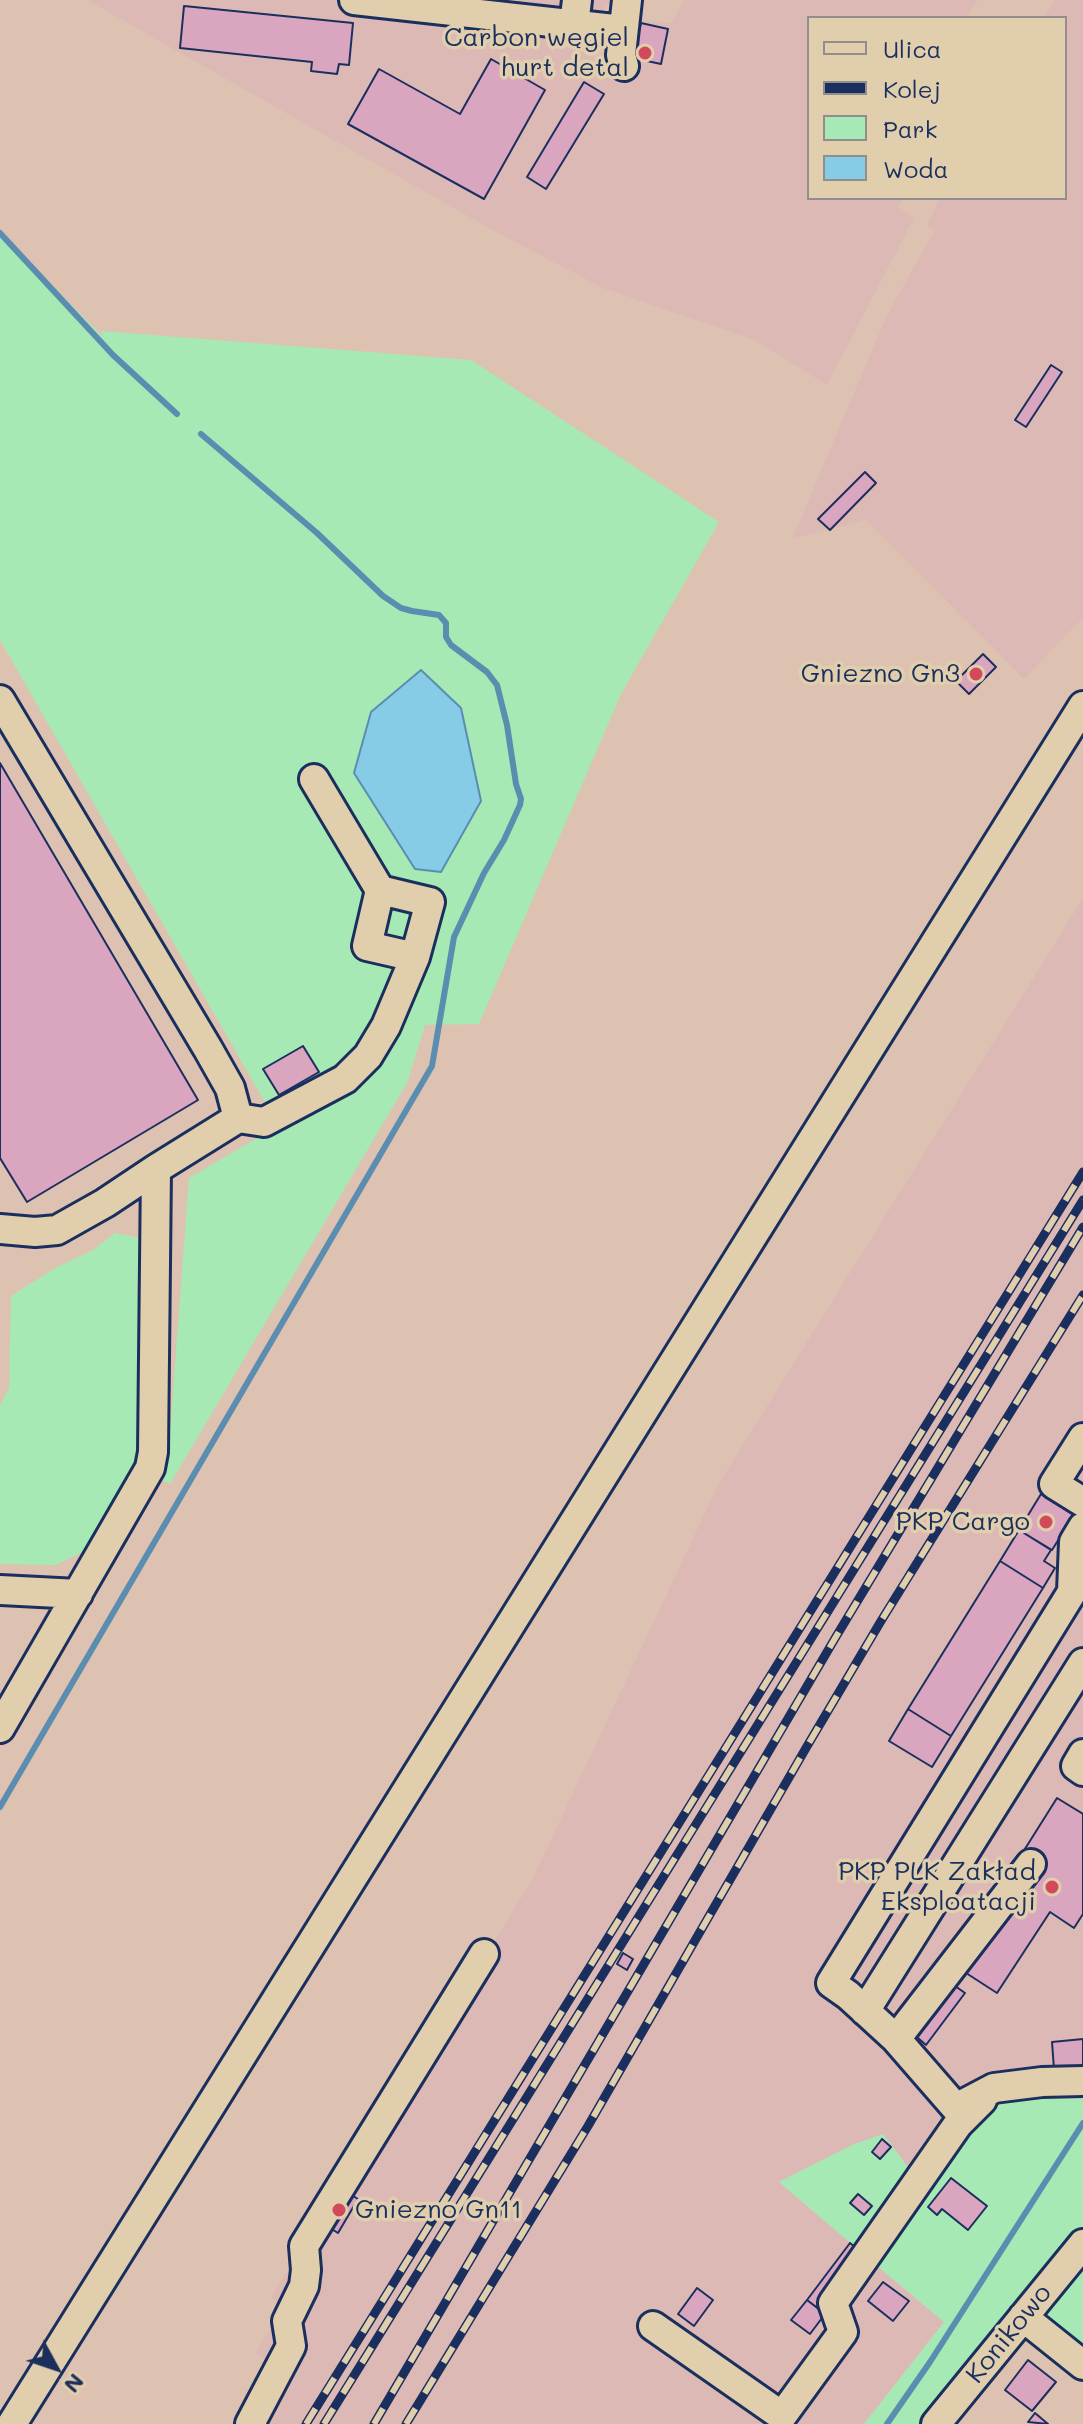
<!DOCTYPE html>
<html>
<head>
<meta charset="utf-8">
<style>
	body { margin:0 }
	#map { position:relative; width:1083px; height:2424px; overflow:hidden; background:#dec2b1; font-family:Mali,sans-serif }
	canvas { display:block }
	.legend { position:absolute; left:807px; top:16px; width:260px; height:184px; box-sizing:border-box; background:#e0ceac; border:2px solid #918e8d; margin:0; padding:10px 14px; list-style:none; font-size:24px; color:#1b2f5e }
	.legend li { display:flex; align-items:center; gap:16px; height:40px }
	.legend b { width:40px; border:2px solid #918e8d }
	.north { position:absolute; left:16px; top:2328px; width:80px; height:80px; -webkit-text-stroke:6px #e0ceac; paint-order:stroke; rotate:130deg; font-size:22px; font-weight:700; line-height:32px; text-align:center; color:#1b2f5e }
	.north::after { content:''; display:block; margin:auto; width:28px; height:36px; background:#1b2f5e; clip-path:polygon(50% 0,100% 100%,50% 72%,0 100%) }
</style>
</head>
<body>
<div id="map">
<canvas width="1083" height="2424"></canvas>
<ul class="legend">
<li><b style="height:10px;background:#e0ceac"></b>Ulica</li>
<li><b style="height:10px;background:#1b2f5e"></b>Kolej</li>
<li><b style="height:22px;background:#a6e9b4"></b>Park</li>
<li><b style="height:22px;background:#86cce7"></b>Woda</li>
</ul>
<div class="north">N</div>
</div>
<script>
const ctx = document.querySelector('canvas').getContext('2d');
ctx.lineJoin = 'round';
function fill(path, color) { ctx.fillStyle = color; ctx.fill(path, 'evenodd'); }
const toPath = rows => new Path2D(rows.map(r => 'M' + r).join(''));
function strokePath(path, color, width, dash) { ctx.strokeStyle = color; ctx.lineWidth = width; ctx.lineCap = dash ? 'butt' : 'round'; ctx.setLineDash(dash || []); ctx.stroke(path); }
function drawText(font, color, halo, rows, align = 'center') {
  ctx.font = font + ' Mali,sans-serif'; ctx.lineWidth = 7; ctx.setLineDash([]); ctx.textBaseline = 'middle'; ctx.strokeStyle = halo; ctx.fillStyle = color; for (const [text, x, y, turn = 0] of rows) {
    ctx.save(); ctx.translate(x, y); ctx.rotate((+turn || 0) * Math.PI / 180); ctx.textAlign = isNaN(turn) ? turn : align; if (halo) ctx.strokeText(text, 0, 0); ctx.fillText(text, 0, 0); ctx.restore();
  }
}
const built = toPath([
	[87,0,612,0,601,13,594,37,598,40,593,62,607,70,613,65,639,20,671,23,684,0,978,0,966,18,809,18,809,198,904,198,898,207,914,218,827,385,754,340,603,288,494,231],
	[1055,0,1083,0,1083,618,1024,679,866,520,792,539,887,315,934,231,927,225,940,198,1065,198,1065,18,1044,18],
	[1083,898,1083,2075,987,2084,995,2106,977,2115,922,2184,780,2183,944,2322,864,2424,242,2424,275,2366,255,2353,285,2306,271,2297,531,1882,719,1483]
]);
const green = toPath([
	[0,232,104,338,101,331,471,360,719,522,621,694,479,1024,425,1025,407,1083,170,1484,159,1479,168,1460,189,1178,354,1081,358,1055,270,1111,0,640],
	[115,1233,140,1238,137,1294,140,1303,151,1310,140,1460,135,1471,84,1551,56,1565,0,1564,0,1406,9,1388,11,1296,55,1268,93,1250],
	[1083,2098,1083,2226,924,2424,864,2424,944,2322,870,2260,977,2115,995,2106,1020,2100],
	[883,2134,915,2176,862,2253,779,2182,852,2145],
	[1083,2259,1083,2355,1047,2324,1044,2314]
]);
const water = toPath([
	[421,670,461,708,481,801,441,872,415,869,354,773,371,712,421,670]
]);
const stream = toPath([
	[0,233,113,355,177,414],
	[0,1807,432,1066,454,937,484,873,504,840,520,805,521,799,516,784,507,725,497,685,487,672,451,645,446,637,446,623,439,615,412,611,401,608,383,596,317,533,201,434],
	[887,2424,930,2362,1083,2123]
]);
const building = toPath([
	[184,6,353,23,349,65,339,64,337,74,311,71,312,62,180,48,184,6],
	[641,23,668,29,661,64,633,58,641,23],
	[491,59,545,90,484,199,348,124,379,69,460,114,491,59],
	[584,82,604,94,546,189,527,177,584,82],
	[1051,365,1062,372,1026,427,1015,420,1051,365],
	[865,472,876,483,830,530,818,519,865,472],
	[983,654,996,667,969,694,956,681,983,654],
	[0,763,198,1100,27,1202,0,1158,0,763],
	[303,1046,319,1072,279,1095,263,1069,303,1046],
	[1041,1494,1074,1515,1052,1550,1019,1530,1041,1494],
	[1019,1530,1051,1550,1044,1561,1055,1568,1043,1588,1000,1561,1019,1530],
	[1000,1561,1043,1588,951,1736,908,1709,1000,1561],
	[908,1709,951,1736,932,1767,889,1741,908,1709],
	[1057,1798,1083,1814,1083,1914,1074,1928,1050,1912,997,1993,966,1973,1038,1861,1023,1852,1057,1798],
	[623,1953,633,1959,627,1970,617,1964,623,1953],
	[948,1981,965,1993,926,2045,910,2031,948,1981],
	[1083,2039,1083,2067,1054,2069,1052,2042,1083,2039],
	[882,2139,891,2147,880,2159,872,2152,882,2139],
	[951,2178,987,2206,968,2230,942,2209,937,2215,928,2207,951,2178],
	[340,2188,358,2199,338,2233,319,2221,340,2188],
	[858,2194,872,2206,864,2215,850,2203,858,2194],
	[850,2243,862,2253,819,2309,807,2300,850,2243],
	[883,2282,909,2301,893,2321,868,2301,883,2282],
	[697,2288,713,2300,694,2326,678,2314,697,2288],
	[807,2300,825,2314,810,2334,791,2320,807,2300],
	[1028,2360,1056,2382,1032,2411,1005,2390,1028,2360],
	[1035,2413,1048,2424,1028,2422,1035,2413]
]);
const minor = toPath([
	[354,0,623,30],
	[574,25,577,0],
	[624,66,621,55,627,0],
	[0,700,208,1049,230,1088,238,1118],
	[380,890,367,946,415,957],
	[0,1229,35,1232,57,1230,105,1203,156,1169],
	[1083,1438,1054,1484,1083,1502],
	[1083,1527,1074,1542,1072,1592,831,1983,848,1995,896,2039,956,2108,994,2088,1042,2082,1083,2081],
	[0,1590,78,1594],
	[0,1728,150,1468,153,1452,156,1169,238,1118,264,1122,345,1079,368,1056,386,1026,415,957,430,902,380,890,314,779],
	[1083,1754,1076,1766,1083,1771],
	[865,2011,1083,1663],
	[896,2039,1031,1864],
	[1023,2317,1083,2365],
	[653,2326,782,2416,843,2332,833,2303,958,2124,982,2100],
	[12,2424,1083,706],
	[250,2424,291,2346,287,2321,304,2286,306,2270,304,2246,484,1954],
	[936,2424,1083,2244]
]);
const rail = toPath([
	[306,2424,1083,1172],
	[324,2424,1083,1200],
	[374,2424,837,1635,1083,1227],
	[406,2424,588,2126,806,1748,881,1621,1083,1295]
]);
const markers = [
	[645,53,8,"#d1495b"],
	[976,674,8,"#d1495b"],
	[1046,1522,8,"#d1495b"],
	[1052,1887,8,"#d1495b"],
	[339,2210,8,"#d1495b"]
];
const poiNames = [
	["Carbon węgiel",629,38],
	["hurt detal",629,68],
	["Gniezno Gn3",960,674],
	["PKP Cargo",1030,1522],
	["PKP PLK Zakład",1036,1872],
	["Eksploatacji",1036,1902],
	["Gniezno Gn11",355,2210,"left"]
];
const streetNames = [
	["Konikowo",1009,2334,-51]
];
fill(built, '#ddb9b5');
fill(green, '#a6e9b4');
fill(water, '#86cce7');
strokePath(water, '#5b8db0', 2);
strokePath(stream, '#5b8db0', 6);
fill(building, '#daa5be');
strokePath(building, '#1b2f5e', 2);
strokePath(minor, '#1b2f5e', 34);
strokePath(minor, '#e0ceac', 28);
strokePath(rail, '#1b2f5e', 9);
strokePath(rail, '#e0ceac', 6, [18]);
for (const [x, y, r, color] of markers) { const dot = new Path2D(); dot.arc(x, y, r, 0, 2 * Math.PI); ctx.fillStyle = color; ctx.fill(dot); strokePath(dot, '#e0ceac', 3); }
drawText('26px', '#1b2f5e', '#e0ceac', poiNames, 'right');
drawText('26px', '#1b2f5e', '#e0ceac', streetNames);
</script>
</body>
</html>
